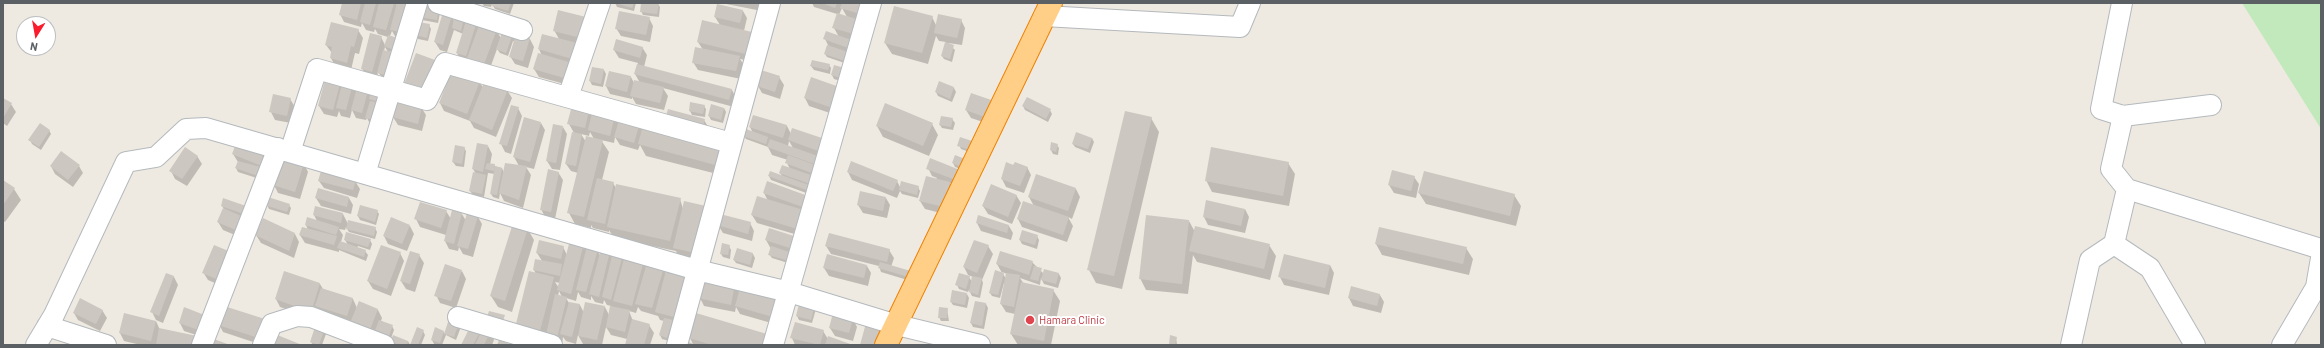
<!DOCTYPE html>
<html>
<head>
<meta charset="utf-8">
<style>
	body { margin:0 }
	#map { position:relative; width:2324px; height:348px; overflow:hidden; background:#efeae1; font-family:Barlow,sans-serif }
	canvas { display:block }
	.frame { position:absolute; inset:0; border:4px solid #5a6064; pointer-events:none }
	.north { position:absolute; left:16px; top:16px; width:40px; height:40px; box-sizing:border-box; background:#fff; border:1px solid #bdbfc1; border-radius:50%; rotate:191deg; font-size:11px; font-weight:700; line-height:16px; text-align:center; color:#5a6064 }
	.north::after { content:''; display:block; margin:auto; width:14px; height:18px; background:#fa1c2c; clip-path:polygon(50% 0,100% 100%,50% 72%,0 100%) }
</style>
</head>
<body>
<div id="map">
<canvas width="2324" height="348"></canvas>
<div class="frame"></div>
<div class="north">N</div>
</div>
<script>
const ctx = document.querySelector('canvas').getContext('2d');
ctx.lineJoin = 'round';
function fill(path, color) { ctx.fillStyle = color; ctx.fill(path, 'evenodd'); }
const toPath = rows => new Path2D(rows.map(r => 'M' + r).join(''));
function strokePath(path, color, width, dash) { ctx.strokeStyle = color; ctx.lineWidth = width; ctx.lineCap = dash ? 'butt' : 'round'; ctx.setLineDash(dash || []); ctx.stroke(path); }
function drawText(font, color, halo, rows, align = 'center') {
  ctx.font = font + ' Barlow,sans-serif'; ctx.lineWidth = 4; ctx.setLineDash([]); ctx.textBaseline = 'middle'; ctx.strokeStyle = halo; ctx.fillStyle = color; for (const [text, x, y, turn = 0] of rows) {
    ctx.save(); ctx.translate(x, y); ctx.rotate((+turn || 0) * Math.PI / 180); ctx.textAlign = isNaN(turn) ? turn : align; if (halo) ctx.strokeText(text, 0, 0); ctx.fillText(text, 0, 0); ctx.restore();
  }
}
const green = toPath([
	[2242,3,2321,3,2321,129]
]);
const shadow = toPath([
	[343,3,396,3,397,5,398,3,404,40,396,37,399,42,396,53,390,51,393,56,388,78,381,76,378,72,377,79,366,76,362,68,381,37,385,45,388,37,378,34,375,29,374,32,366,30,362,23,361,27,344,22,340,14],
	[392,31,396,38,390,36],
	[385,47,388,52,384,51],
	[440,3,474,3,470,20,496,30,501,38,505,29,530,39,534,47,528,68,515,64,510,56,515,42,513,41,508,56,500,53,497,49,488,74,461,61,457,53,463,34,454,30,447,52,440,50,435,42,451,16,455,22,468,18],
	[482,3,514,3,510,14,495,9,492,4,491,7,484,6],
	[615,3,636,3,634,11,617,7],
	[642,3,658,4,660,7,659,17,643,15,641,11],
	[721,3,768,3,767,12],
	[812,3,868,3,856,67,827,57,825,54,829,47,825,39,839,37,834,28,837,14,814,7],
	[842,8,847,17,839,15],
	[743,11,747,18,744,31,750,61,740,59,744,65,741,79,698,70,693,62,703,50,698,42,720,25,715,17],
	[440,13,438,23,422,20,420,17],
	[932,17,936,25,961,20,965,28,962,45,948,43,955,50,952,62,944,59,942,56,946,42,939,41,936,36,928,64,892,54,885,43],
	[586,18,572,86,539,77,534,69,542,56,539,49,559,39,554,30],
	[649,18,653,26,650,42,621,36,616,28],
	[429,25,431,29,428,41,418,39,416,35],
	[358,30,363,38,359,54,355,53,351,70,335,66,331,58,332,53,326,45],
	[642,47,647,55,644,67,732,90,736,98,734,107,663,88,668,96,664,110,636,104,632,97,632,99,610,94,606,86,631,77,634,83,640,83,635,74,638,63,619,58,614,50],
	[829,65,831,68,830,74,814,70,811,66],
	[835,66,854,85,834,79,832,75],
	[604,70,606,74,603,87,592,85,590,81],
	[779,77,784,85,780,99,762,93,758,86],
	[327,78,386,92,376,124,369,122,367,118,366,120,356,118,352,110,350,118,341,116,339,111,337,117,324,114,319,106],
	[479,82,483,87,507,90,512,98,496,137,474,128,470,121,444,111,440,103],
	[940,82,954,88,956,92,952,102,938,96,936,92],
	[847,90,845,118,809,106,805,98],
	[3,99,11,104,16,112,7,126,3,123],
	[290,99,295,107,291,123,275,120,271,112],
	[573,103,614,116,619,124,621,118,724,144,725,176,646,156,640,145,638,150,620,145,615,137,614,143,601,140,609,152,602,180,613,183,616,188,680,199,699,261,678,256,676,251,614,238,609,230,609,232,593,228,591,225,591,228,575,224,569,213,578,173,571,171,566,164,574,133,569,124],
	[590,132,594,139,586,142,581,134,589,136],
	[996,103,995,126,971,118,966,110],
	[704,106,706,109,705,117,692,115,690,111],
	[1023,106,1050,110,1052,114,1048,122,1025,110],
	[421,107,426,115,422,131,398,125,393,117],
	[518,108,522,116,511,154,505,152,501,144],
	[724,108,726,112,723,123,711,120,709,116],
	[1151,118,1159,132,1122,289,1096,283,1089,270],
	[952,119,955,123,953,130,942,128,940,125],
	[704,120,709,128,671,126],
	[541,123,545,130,534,169,526,167,531,175,523,208,504,201,500,193,499,199,493,197,491,194,495,174,488,173,484,197,473,195,470,191,476,174,473,169,488,146,492,154,490,165,502,168,504,173,519,166,514,157],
	[932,124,938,135,929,156,883,137,877,126],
	[787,126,791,134,831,142,817,197,771,180,769,176,783,177,780,173,790,169,787,163,788,160,772,155,768,147,746,139,744,136,753,133,750,127],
	[789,141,793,148,788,146],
	[563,127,567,134,560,170,552,169,547,161],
	[49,130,51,134,41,150,32,144,30,140],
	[1092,138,1094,142,1090,153,1075,147,1073,144],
	[961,139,980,156,961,149,959,145],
	[1052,144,1057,145,1059,148,1058,155,1053,154,1051,150],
	[464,148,466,151,464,167,456,166,453,162],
	[233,154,271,156,266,181,238,172,236,168,238,162],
	[197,156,202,164,187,186,175,179,171,171],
	[955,156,969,172,955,167,953,163],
	[1288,163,1295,174,1289,206,1212,192,1206,180],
	[304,164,308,172,300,199,278,193,274,185],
	[1007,164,1027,167,1031,175,1024,193,1006,187,1002,179],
	[51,166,79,166,83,173,73,187,55,174],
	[928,168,959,171,960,187,950,183,954,190,948,215,925,209,920,201,937,178,932,176],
	[558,172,563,180,555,219,545,217,541,209],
	[848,172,897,181,900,187,918,187,920,191,918,198,902,194,900,191,897,198,852,180],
	[1414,177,1419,184,1416,198,1394,193,1389,185],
	[3,181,14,189,21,200,5,222,3,221],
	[319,181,355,181,360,189,357,198,324,188],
	[1076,189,1080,197,1072,219,1068,217,1073,226,1067,242,1022,227,1018,219,1034,206,1029,197],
	[764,193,811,204,808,238,757,223,752,215,768,201],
	[1419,193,1514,195,1521,206,1516,226,1426,204],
	[1016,195,1021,203,1012,224,988,214,983,206],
	[316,198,349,198,353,205,351,214,321,206],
	[886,198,890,205,887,218,863,213,858,205],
	[267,205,289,205,291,208,289,215,269,209],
	[222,206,246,207,246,217,238,216,247,240,223,230,218,222,224,209],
	[361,206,377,211,379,214,376,225,360,220,358,216],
	[316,207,343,214,348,224,375,228,377,232,375,239,349,232,346,227,345,230,339,229,343,235,341,242,348,245,345,240,370,240,372,244,370,250,358,246,357,248,365,251,368,255,366,261,339,250,339,252,305,243,300,235,308,230,306,225,317,221,314,215],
	[1245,209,1249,217,1245,233,1208,225,1204,217],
	[446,211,451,219,462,214,466,221,478,217,482,224,473,257,463,254,459,247,458,251,449,249,445,241,446,235,420,227,416,219],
	[1189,221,1195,232,1269,245,1276,256,1270,280,1197,262,1193,255,1188,294,1146,290,1140,278],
	[750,223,754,231,752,241,723,233,718,225],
	[977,223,1009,226,1013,233,1011,240,981,231],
	[410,226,414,234,407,251,388,244,384,236],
	[527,228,534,240,512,312,498,307,491,296],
	[295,234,299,242,294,258,261,243,256,235],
	[1037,236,1039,240,1037,249,1022,244,1020,240],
	[766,240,802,240,791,264,772,258,769,254,771,249],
	[584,244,587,250,597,250,600,255,610,252,612,257,643,261,646,266,663,268,666,273,686,273,690,281,669,341,662,339,660,335,664,321,660,320,658,316,641,311,638,307,636,313,629,311,633,321,649,325,654,333,650,345,626,345,627,339,611,335,606,327,602,345,583,344,578,335,576,344,566,341,563,337,562,345,522,339,536,274,534,270,536,260,542,261,537,253,563,247,567,255],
	[555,282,560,283,559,288],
	[559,291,562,297,558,296],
	[578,292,581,297,591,300,591,296,595,302,603,304,604,300,607,305,611,306,609,315,605,307,584,313,580,305,569,303,566,298,576,301],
	[1376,244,1466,248,1473,259,1469,275,1382,255],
	[214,246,224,287,208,280,203,272],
	[729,246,731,250,730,259,723,257,721,254],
	[826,246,889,250,894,258,891,267,913,273,914,282,881,272,879,266,831,254],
	[988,246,993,254,982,280,983,283,980,298,972,296,969,290,968,292,959,289,957,285,969,277,972,282,973,277,968,275,964,267],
	[737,250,753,254,755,258,752,268,736,263,734,260],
	[400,253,404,261,391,296,373,289,368,281],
	[419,255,424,263,415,292,406,289,401,281],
	[1032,262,1044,274,1045,270,1059,274,1061,278,1058,288,1044,284,1041,278,1040,285,1020,278,1024,284,1053,290,1060,301,1051,345,1018,345,1011,334,1015,314,1006,312,1001,304,1005,283,1004,283,1000,298,992,296,990,293,1002,273,997,264],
	[1002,272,1007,274,1006,279],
	[1330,265,1334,273,1329,295,1284,285,1280,277],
	[867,266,871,273,868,286,829,276,824,268],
	[462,271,466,279,456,308,440,303,436,295],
	[285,272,320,284,323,289,353,299,357,308,359,303,378,310,382,318,381,321,392,326,394,330,389,344,321,313,318,309,315,319,280,307,276,299],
	[167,274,174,277,178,285,163,323,156,320,152,312],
	[735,284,740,292,779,297,778,325,740,314,736,307,735,312,704,306,700,298],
	[967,294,969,298,967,308,953,305,951,302],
	[1380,295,1384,302,1381,313,1353,306,1349,298],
	[976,302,986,304,988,308,984,329,973,327,971,323],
	[185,309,206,338,227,345,184,331,180,323],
	[816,309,812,323,799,320,797,316],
	[947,309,949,321,941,321,939,317],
	[102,310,107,318,100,331,78,320,74,313],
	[696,315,772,345,684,345,693,344,690,338],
	[853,319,857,327,853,341,835,336,830,328],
	[156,321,160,330,201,345,141,345,124,341,120,333],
	[267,321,262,345,223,332,219,324],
	[462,324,456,340,446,335,442,345,434,344,432,340,444,332,445,334],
	[471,326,490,332,494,340,492,345,462,345],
	[879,328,884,336,881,345,861,345],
	[324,331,326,334,322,345,313,345,311,342],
	[423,331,425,335,421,345,411,345],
	[823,331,828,339,850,345,795,345,792,338],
	[1176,337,1177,345,1170,345],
	[408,341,410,345,393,345,392,343]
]);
const building = toPath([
	[342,3,361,3,357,20,339,15],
	[365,3,376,3,370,25,360,22],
	[379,3,394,3,386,30,373,27],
	[397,3,408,3,400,32,390,30],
	[493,3,511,3,508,11,492,6],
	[615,3,634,3,632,8],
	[641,3,659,3,657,14,640,12],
	[822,3,837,3,835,8],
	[842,3,871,3,867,16,840,8],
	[717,4,743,10,740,23,714,17],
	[421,5,439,8,437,20,419,17],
	[894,6,933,16,922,53,884,43],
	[558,10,586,17,581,38,553,31],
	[619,11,650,17,646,35,615,29],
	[443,12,452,15,443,45,434,42],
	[837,13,869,23,865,37,832,28],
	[938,14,962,19,957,38,934,33],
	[455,15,464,18,461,31,452,28],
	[467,18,477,21,466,56,456,53],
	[702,20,752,32,746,54,697,42],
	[331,22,359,29,354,47,351,46,347,63,330,58,332,47,325,45],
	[418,22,430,24,427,38,415,35],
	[480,23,497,29,483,67,466,61],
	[504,27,514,31,506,53,496,49],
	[826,31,860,43,857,51,823,39],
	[370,33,382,36,372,72,361,69],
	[516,34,530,38,523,61,509,57],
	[542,34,581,44,576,60,538,49],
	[388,35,397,38,394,50,384,46],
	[616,39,643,47,640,58,613,50],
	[945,42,954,45,950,59,941,56],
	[827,45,857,55,854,64,824,54],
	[695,47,740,56,736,71,692,63],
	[383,50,392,52,386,75,377,73],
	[416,53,435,60,423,91,404,84],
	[538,53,572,63,568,79,533,69],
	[812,60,830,64,828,70,810,66],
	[637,64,732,89,729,100,634,74],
	[834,65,855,71,852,81,831,75],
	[592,67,604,69,601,84,589,81],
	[452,70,480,81,467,114,439,103],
	[761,70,780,76,775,92,757,86],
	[609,71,631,76,627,92,605,86],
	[326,76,341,80,333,110,318,106],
	[811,77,848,90,841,111,804,98],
	[343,80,353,83,346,110,336,108],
	[485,80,508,89,492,130,469,120],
	[634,80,664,87,660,103,630,96],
	[939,81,954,87,950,99,935,92],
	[358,84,369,87,362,113,351,110],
	[372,87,384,103,369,99],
	[971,93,997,102,991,119,965,110],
	[273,94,291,98,287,116,269,112],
	[1027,97,1051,109,1046,119,1022,106],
	[3,98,12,103,3,118],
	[396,100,422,106,418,124,392,117],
	[370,101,379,103,375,120,365,118],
	[573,102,590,106,585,128,567,124],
	[690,102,705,105,703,114,689,111],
	[885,103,933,123,923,146,876,126],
	[711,104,724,108,721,120,708,116],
	[511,105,519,107,507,146,499,144],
	[593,109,615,115,610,136,588,130],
	[668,109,705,119,702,129,665,119],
	[1125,111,1152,117,1114,276,1087,270],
	[753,115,787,125,783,138,749,127],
	[941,116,953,118,951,127,939,125],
	[524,117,541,122,530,162,513,157],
	[620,117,640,122,634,143,614,137],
	[644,122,725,143,719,166,638,144],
	[40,123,50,130,39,147,28,140],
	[553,124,563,126,556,163,546,161],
	[792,128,831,141,827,154,788,140],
	[746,129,768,137,766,144,743,136],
	[572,132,582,134,576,166,565,164],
	[1076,132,1092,138,1088,149,1072,144],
	[586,136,603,140,584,217,567,213],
	[960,137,981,144,978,152,957,146],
	[770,139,826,159,823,167,767,147],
	[237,141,272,155,267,168,232,154],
	[1051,142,1058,144,1056,152,1050,150],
	[477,143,488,145,483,172,472,169],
	[455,145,465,147,462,164,452,162],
	[185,147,198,156,182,179,169,171],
	[1211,147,1289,162,1283,196,1205,181],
	[61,151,80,165,68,180,50,166],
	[788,155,823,168,820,176,785,163],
	[955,155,970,161,967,169,952,163],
	[282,156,304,163,295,192,273,185],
	[930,158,960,170,956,180,926,169],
	[238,161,264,168,264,178,235,168],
	[851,161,898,180,893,191,847,172],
	[1006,162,1013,165,1015,162,1028,167,1020,186,1001,179],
	[487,163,495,164,494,171,485,169],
	[505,163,527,166,519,200,499,193],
	[782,165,822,179,819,187,779,173],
	[495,166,502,168,497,195,490,194],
	[548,169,559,172,551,212,540,210],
	[1392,170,1415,176,1411,191,1388,185],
	[321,171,356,180,353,190,318,181],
	[770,171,817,188,815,193,768,176],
	[1424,171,1515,194,1510,216,1418,193],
	[473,172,486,175,482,194,469,191],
	[1036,174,1076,188,1068,211,1028,197],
	[926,176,950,182,944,207,919,201],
	[597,178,614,182,605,224,587,220],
	[3,180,15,188,3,205],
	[767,181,808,196,803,207,763,193],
	[901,181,919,186,917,195,899,190],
	[616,184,681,198,670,241,607,227],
	[991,184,1017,195,1008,217,982,206],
	[318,188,349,197,347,207,315,198],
	[860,191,886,197,883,211,857,205],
	[757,196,810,212,804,231,751,215],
	[268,197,290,204,287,212,265,205],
	[223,198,246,206,244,214,221,206],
	[1206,200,1245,209,1241,226,1203,217],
	[684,201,706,206,695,253,673,248],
	[1023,201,1069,217,1063,235,1017,219],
	[420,202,447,210,441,228,414,219],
	[360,205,378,210,375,222,357,216],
	[315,206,343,213,341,223,313,215],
	[223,208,248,219,243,233,217,222],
	[452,210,462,213,454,244,444,241],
	[467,213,478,216,468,249,457,246],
	[720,214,751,222,748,234,717,225],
	[978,215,1009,225,1007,233,976,223],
	[1146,215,1189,220,1182,284,1139,279],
	[307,217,339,227,336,235,305,225],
	[391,217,410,225,402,244,383,236],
	[263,218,295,233,289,251,255,235],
	[348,220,376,227,374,236,346,229],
	[513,223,528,228,505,301,490,296],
	[1195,226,1270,244,1264,269,1189,251],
	[302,227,337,236,334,245,299,235],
	[1379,227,1467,247,1463,264,1375,244],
	[769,228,803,239,799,251,765,240],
	[1022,230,1038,235,1035,245,1019,240],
	[346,232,371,239,368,247,344,240],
	[829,233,890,249,887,262,825,246],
	[539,240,564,246,561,259,536,253],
	[570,240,584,243,571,294,557,290],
	[974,240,989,245,977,273,963,267],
	[340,241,366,250,364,257,337,248],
	[722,243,730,245,728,255,720,254],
	[214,245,231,252,219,280,202,273],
	[381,245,401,252,387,289,367,281],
	[587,246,598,249,586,292,576,290],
	[771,246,792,253,790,261,768,255],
	[737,248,753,253,750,265,733,260],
	[601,249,610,251,599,297,589,294],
	[410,251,420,254,410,284,400,281],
	[1000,251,1033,261,1029,275,996,264],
	[613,252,623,254,611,300,602,297],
	[827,254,867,265,864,278,823,268],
	[1284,254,1330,265,1325,288,1278,277],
	[625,255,644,260,632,306,613,301],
	[535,259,562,264,560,276,533,270],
	[880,262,914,272,912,278,878,268],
	[647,263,664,267,652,308,635,304],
	[445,264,462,270,451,301,434,296],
	[1034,266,1042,268,1038,281,1030,279],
	[667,267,686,272,674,317,655,312],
	[1044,269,1059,273,1056,284,1041,280],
	[995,270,1004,273,998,295,989,293],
	[284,271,320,283,311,312,275,299],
	[529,271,554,277,539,335,515,328],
	[166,273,174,276,159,316,150,312],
	[959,273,970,276,966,289,955,285],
	[1006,273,1020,275,1014,307,1000,304],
	[703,276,735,283,731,305,698,298],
	[972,276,982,278,978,295,969,292],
	[1021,282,1054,289,1044,341,1010,334],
	[741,285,779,296,773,317,735,306],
	[1351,286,1380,294,1377,306,1348,298],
	[321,288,353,298,347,316,315,306],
	[952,290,967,293,965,305,950,302],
	[555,294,567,297,557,338,546,335],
	[80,298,103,310,96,324,73,313],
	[800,300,815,304,811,320,796,316],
	[359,301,378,309,368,335,348,328],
	[975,301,986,303,982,326,970,323],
	[569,302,580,304,572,337,560,334],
	[585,302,605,306,597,340,578,336],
	[224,306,268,320,262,339,218,325],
	[610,306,630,310,625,332,606,327],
	[184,307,207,316,201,331,179,323],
	[939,307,948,308,947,318,938,318],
	[489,311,505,315,501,327,485,323],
	[124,313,156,321,151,341,119,333],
	[696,313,767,334,764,345,712,345,689,338],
	[833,313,853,318,849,333,829,328],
	[450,316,460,320,454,337,444,334],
	[664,318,673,320,667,338,659,335],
	[632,319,650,324,644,345,625,345],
	[379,320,393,325,387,341,373,336],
	[795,322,824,330,820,345,790,338],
	[866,323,880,327,875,345,860,345],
	[471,325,481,330,473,345,461,345],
	[315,327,324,330,319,345,310,342],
	[417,327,424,330,418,345,410,345],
	[435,327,444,331,440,343,431,340],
	[159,328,197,336,195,345,156,345],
	[483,328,490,332,484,345,475,345],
	[275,334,302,345,270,345],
	[393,335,408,341,407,345,390,343],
	[1170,335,1177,337,1175,345,1169,345],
	[206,336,230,345,203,345],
	[828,336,853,345,825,345],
	[499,340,512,345,497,345],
	[685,341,697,345,683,345]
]);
const minor = toPath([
	[438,3,522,30],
	[2122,3,2101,109,2123,116],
	[1044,16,1240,27,1250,3],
	[568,97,600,3],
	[290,152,317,69,427,100,445,63,731,143],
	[365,174,417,3],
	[2127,189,2111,169,2123,116,2211,105],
	[2316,287,2321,258],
	[458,317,552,345],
	[47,326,106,345],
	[36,345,54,315,126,162,156,157,186,129,206,128,697,270,789,292,897,325,980,345],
	[202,345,278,148],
	[263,345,272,324,297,316,311,317,384,345],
	[677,345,770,3],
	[773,345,871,3],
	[2071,345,2090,260,2114,244],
	[2195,345,2150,268,2114,244,2127,189,2321,249],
	[2282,345,2316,287,2321,288]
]);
const highway = toPath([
	[886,345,1051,3]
]);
const markers = [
	[1030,320,5,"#e0444e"]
];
const healthNames = [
	["Hamara Clinic",1039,320]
];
fill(green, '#c2e9bb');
fill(shadow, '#0003');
fill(building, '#ccc7c0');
strokePath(minor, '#b4b9bd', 22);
strokePath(highway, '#f08100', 24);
strokePath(minor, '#fff', 20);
strokePath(highway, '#ffcf88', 22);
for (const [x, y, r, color] of markers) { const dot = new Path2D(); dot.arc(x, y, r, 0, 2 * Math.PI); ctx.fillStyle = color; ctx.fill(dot); strokePath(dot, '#fff', 1.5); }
drawText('11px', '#be3a42', '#fff', healthNames, 'left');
</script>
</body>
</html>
